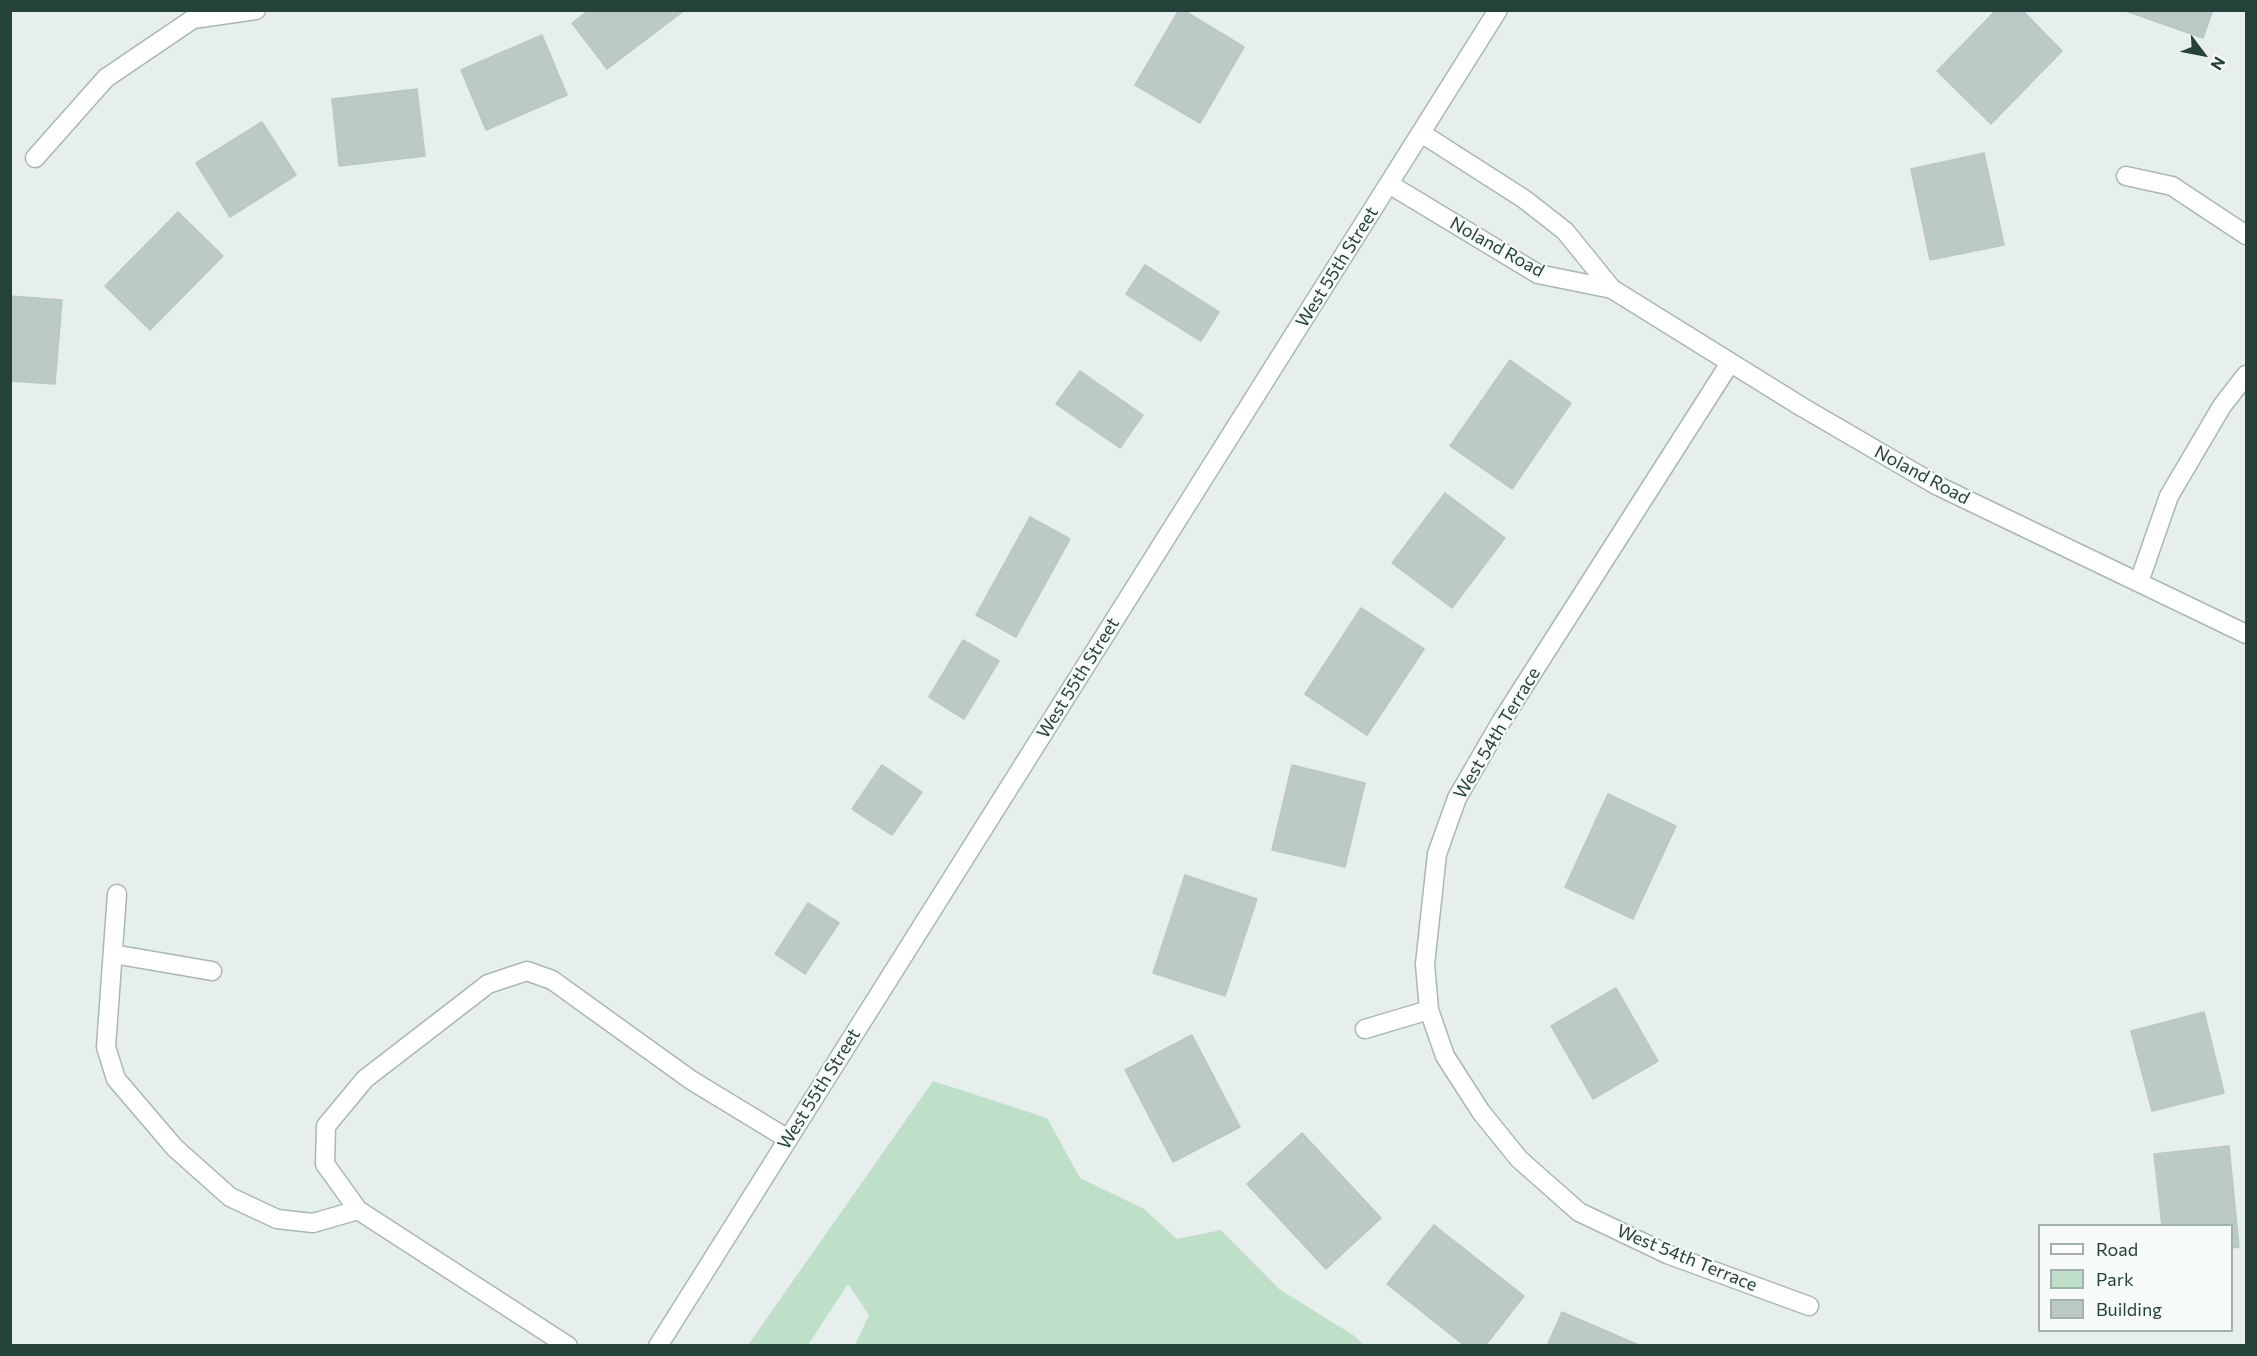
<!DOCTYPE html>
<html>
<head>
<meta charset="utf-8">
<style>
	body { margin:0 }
	#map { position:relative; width:2257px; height:1356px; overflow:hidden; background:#e6efeb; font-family:Commissioner,sans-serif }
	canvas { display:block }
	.frame { position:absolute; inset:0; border:12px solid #24423a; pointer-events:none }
	.legend { position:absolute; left:2038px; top:1224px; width:195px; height:108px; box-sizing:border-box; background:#f7fbf9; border:2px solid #a3b1ad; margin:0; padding:8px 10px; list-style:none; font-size:18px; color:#24423a }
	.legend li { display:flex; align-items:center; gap:12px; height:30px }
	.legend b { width:30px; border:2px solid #a3b1ad }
	.north { position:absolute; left:2173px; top:24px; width:60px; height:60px; -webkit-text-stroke:4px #f7fbf9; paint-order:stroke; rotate:122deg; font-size:16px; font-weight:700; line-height:24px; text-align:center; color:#24423a }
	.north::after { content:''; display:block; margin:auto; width:21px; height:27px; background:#24423a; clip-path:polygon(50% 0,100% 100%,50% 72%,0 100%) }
</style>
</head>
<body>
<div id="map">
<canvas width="2257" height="1356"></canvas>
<div class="frame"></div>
<ul class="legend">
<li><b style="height:8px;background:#fff"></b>Road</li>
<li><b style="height:16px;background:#bfe0c8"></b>Park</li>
<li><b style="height:16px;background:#bbcac4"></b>Building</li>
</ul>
<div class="north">N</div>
</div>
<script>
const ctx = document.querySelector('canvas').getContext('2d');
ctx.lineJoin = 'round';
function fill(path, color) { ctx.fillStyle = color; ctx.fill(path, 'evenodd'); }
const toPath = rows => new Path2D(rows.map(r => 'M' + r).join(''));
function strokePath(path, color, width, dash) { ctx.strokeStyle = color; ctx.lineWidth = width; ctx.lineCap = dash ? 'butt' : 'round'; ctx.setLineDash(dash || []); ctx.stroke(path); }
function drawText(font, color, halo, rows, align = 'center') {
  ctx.font = font + ' Commissioner,sans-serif'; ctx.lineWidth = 4.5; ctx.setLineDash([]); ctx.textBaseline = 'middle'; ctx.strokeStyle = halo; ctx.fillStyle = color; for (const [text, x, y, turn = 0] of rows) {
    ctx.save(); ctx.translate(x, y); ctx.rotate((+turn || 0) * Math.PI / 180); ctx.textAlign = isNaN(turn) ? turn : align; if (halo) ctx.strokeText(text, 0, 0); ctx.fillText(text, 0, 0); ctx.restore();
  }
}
const green = toPath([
	[933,1081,1047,1118,1080,1178,1144,1209,1177,1239,1221,1230,1279,1289,1353,1335,1364,1345,855,1345,869,1315,848,1284,808,1345,748,1345]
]);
const building = toPath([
	[589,10,685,10,607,69,572,23,589,10],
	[1179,10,1183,10,1244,47,1200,123,1135,85,1179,10],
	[1996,10,2022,10,2062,51,1991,124,1937,71,1996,10],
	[2123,10,2213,10,2203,38,2123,10],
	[542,35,567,95,486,130,461,70,542,35],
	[417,89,425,156,339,166,332,99,417,89],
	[262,122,296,175,230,217,196,163,262,122],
	[1984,153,2004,245,1930,260,1911,169,1984,153],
	[178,212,223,256,150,330,105,286,178,212],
	[1145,265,1219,312,1201,341,1126,294,1145,265],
	[10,296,62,300,55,384,10,381,10,296],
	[1510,360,1571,403,1512,489,1450,446,1510,360],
	[1080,371,1143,415,1120,448,1056,404,1080,371],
	[1445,493,1505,538,1452,608,1392,563,1445,493],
	[1030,517,1070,539,1016,637,976,615,1030,517],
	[1361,608,1424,649,1367,735,1305,694,1361,608],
	[963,640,999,661,964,719,929,697,963,640],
	[882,765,922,792,892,835,852,809,882,765],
	[1292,765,1365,783,1345,867,1272,850,1292,765],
	[1608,794,1676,826,1633,919,1565,887,1608,794],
	[1185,875,1257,899,1225,996,1153,973,1185,875],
	[808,903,839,923,805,974,775,954,808,903],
	[1616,988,1658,1061,1593,1099,1551,1026,1616,988],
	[2204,1012,2224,1093,2152,1111,2131,1031,2204,1012],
	[1192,1035,1240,1127,1173,1162,1125,1070,1192,1035],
	[1302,1133,1381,1218,1326,1269,1247,1184,1302,1133],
	[2229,1146,2239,1247,2232,1248,2232,1226,2162,1226,2154,1154,2229,1146],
	[1434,1225,1524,1296,1485,1346,1465,1346,1387,1284,1434,1225],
	[1562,1312,1641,1346,1547,1346,1562,1312]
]);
const minor = toPath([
	[1421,133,1524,199,1565,231,1612,289,1802,407,1936,485,2246,634],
	[35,158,106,78,193,19,256,10],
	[2126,176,2172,186,2246,235],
	[1389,184,1538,274,1612,289],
	[1730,363,1501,722,1457,798,1437,854,1425,964,1429,1010,1445,1056,1481,1112,1519,1159,1579,1212,1667,1254,1809,1306],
	[2139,582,2169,496,2222,406,2246,375],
	[117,894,106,1047,116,1079,175,1148,230,1197,277,1219,313,1223,358,1210],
	[113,954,212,971],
	[1365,1029,1429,1010],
	[568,1346,358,1210,325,1164,326,1126,365,1079,488,984,527,971,552,980,691,1080,788,1139],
	[658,1346,1498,10]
]);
const streetNames = [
	["Noland Road",1497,247,29],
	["West 55th Street",1337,267,-58],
	["Noland Road",1922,475,28],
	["West 55th Street",1078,678,-58],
	["West 54th Terrace",1497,733,-59],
	["West 55th Street",819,1089,-58],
	["West 54th Terrace",1687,1258,22]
];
fill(green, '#bfe0c8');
fill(building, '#bbcac4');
strokePath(building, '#b8c9c2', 1.5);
strokePath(minor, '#a8b8b2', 21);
strokePath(minor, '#fff', 18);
drawText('18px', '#24423a', '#f7fbf9', streetNames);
</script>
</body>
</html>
